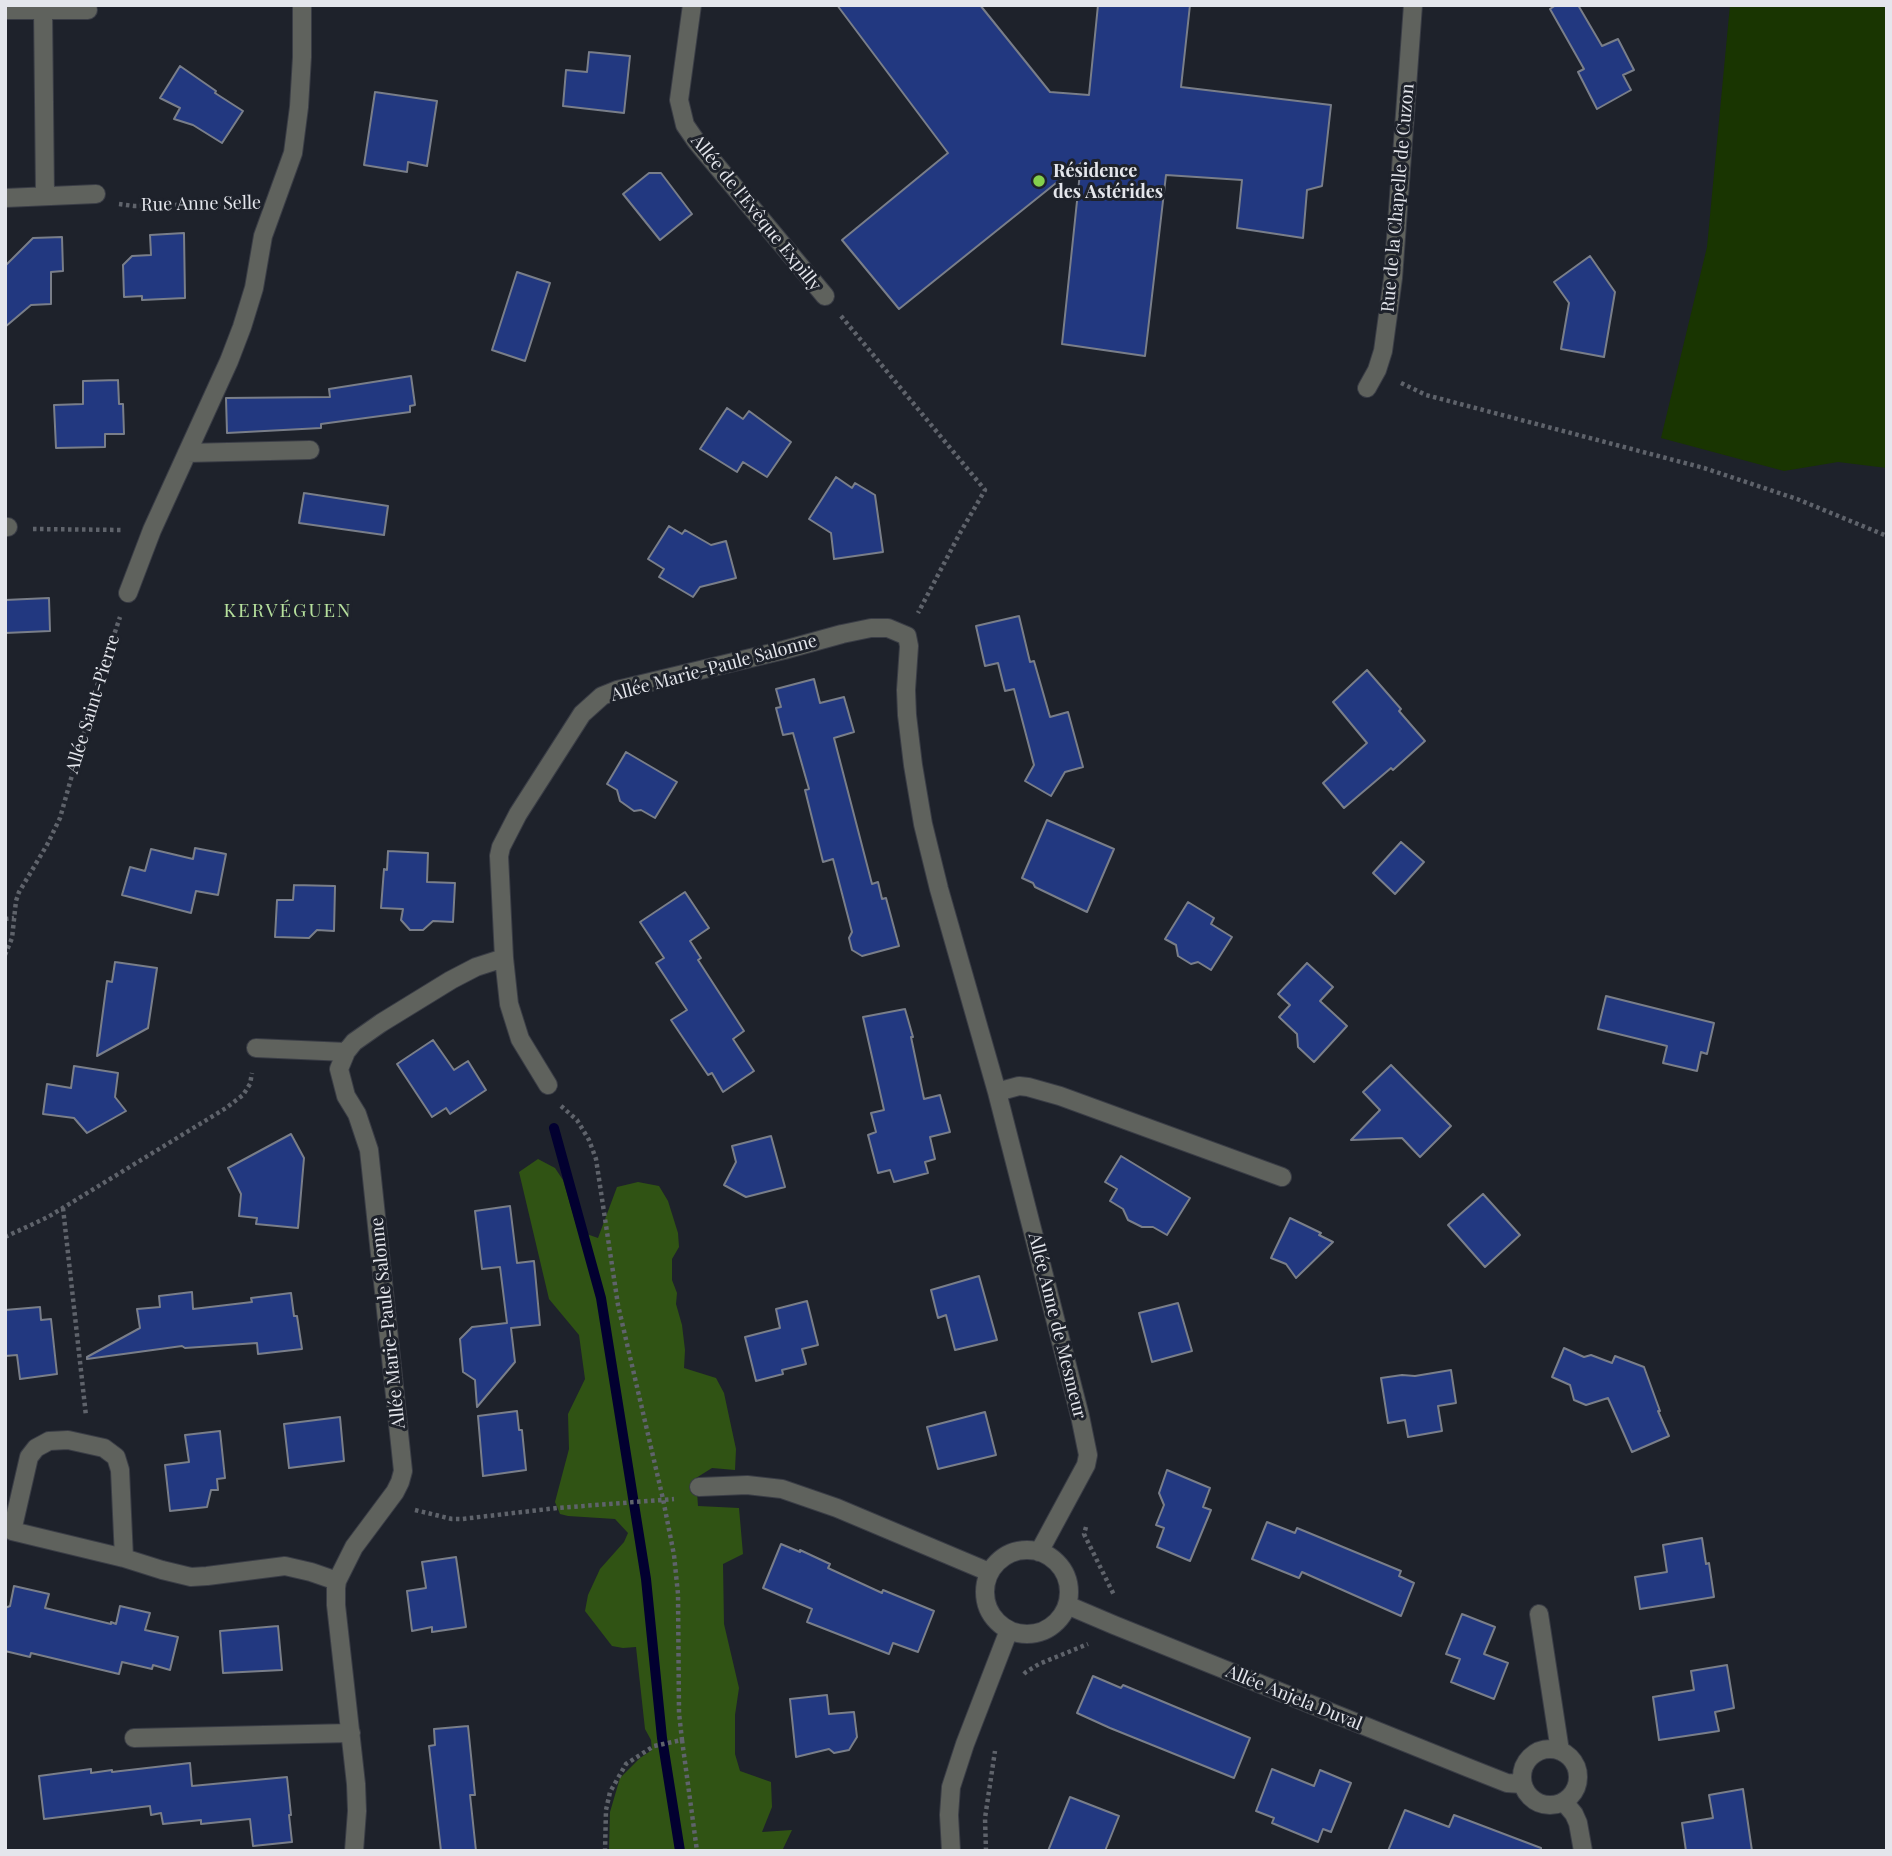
<!DOCTYPE html>
<html>
<head>
<meta charset="utf-8">
<style>
	body { margin:0 }
	#map { position:relative; width:1892px; height:1856px; overflow:hidden; background:#1e222b; font-family:"Playfair Display",serif }
	canvas { display:block }
	.frame { position:absolute; inset:0; border:7px solid #e4e6ec; pointer-events:none }
</style>
</head>
<body>
<div id="map">
<canvas width="1892" height="1856"></canvas>
<div class="frame"></div>
</div>
<script>
const ctx = document.querySelector('canvas').getContext('2d');
ctx.lineJoin = 'round';
function fill(path, color) { ctx.fillStyle = color; ctx.fill(path, 'evenodd'); }
const toPath = rows => new Path2D(rows.map(r => 'M' + r).join(''));
function strokePath(path, color, width, dash) { ctx.strokeStyle = color; ctx.lineWidth = width; ctx.lineCap = dash ? 'butt' : 'round'; ctx.setLineDash(dash || []); ctx.stroke(path); }
function drawText(font, color, halo, rows, align = 'center') {
  ctx.font = font + ' "Playfair Display",serif'; ctx.lineWidth = 6; ctx.setLineDash([]); ctx.textBaseline = 'middle'; ctx.strokeStyle = halo; ctx.fillStyle = color; for (const [text, x, y, turn = 0] of rows) {
    ctx.save(); ctx.translate(x, y); ctx.rotate((+turn || 0) * Math.PI / 180); ctx.textAlign = isNaN(turn) ? turn : align; if (halo) ctx.strokeText(text, 0, 0); ctx.fillText(text, 0, 0); ctx.restore();
  }
}
const green = toPath([
	[1730,5,1887,5,1887,468,1838,462,1784,471,1661,438,1707,247]
]);
const forest = toPath([
	[538,1159,555,1168,563,1180,578,1231,598,1238,617,1187,638,1182,659,1186,668,1201,678,1233,679,1247,672,1259,672,1280,677,1293,676,1304,682,1325,685,1350,684,1368,716,1378,724,1393,736,1449,735,1470,712,1468,696,1478,698,1506,739,1508,743,1554,723,1564,724,1624,739,1688,735,1715,735,1754,740,1771,771,1782,772,1807,762,1832,792,1830,782,1851,609,1851,610,1812,620,1778,640,1758,652,1750,651,1740,645,1729,636,1647,623,1648,612,1646,585,1611,588,1595,600,1569,624,1542,628,1533,615,1519,568,1516,560,1514,555,1502,569,1449,568,1414,585,1379,579,1335,549,1299,519,1172]
]);
const stream = toPath([
	[554,1128,601,1298,646,1579,662,1738,680,1851]
]);
const building = toPath([
	[837,5,980,5,1050,92,1089,95,1098,5,1190,5,1181,87,1331,105,1322,186,1307,190,1303,238,1237,228,1242,180,1166,175,1145,356,1062,344,1081,163,899,309,842,240,948,153,837,5],
	[1556,5,1578,5,1602,46,1618,39,1634,70,1623,75,1631,90,1597,109,1578,72,1584,69,1550,9,1556,5],
	[589,52,630,56,624,113,563,106,566,70,587,72,589,52],
	[180,66,216,91,215,93,243,111,222,143,193,125,174,119,180,108,160,98,180,66],
	[375,92,437,101,427,166,408,162,407,172,364,165,375,92],
	[649,173,661,173,692,214,660,240,623,194,649,173],
	[184,233,185,298,142,300,142,296,124,297,123,265,132,256,151,255,150,235,184,233],
	[62,237,63,271,51,272,51,304,31,305,5,327,5,266,33,238,62,237],
	[1590,256,1615,292,1604,357,1561,349,1569,303,1554,282,1590,256],
	[517,272,550,283,525,361,492,350,517,272],
	[411,376,415,405,410,406,410,412,321,424,321,428,227,433,226,398,330,397,329,389,411,376],
	[118,380,119,404,123,404,124,434,105,434,105,447,56,448,54,405,83,404,83,381,118,380],
	[727,408,743,419,749,411,791,442,767,477,743,462,737,472,700,449,727,408],
	[836,477,852,488,855,483,875,495,883,552,834,559,831,533,809,519,836,477],
	[304,493,388,506,384,535,299,523,304,493],
	[669,526,682,534,685,530,711,545,726,541,736,578,700,587,693,597,659,577,664,569,648,559,669,526],
	[49,598,50,631,5,633,5,600,49,598],
	[1019,616,1030,662,1034,661,1050,717,1068,712,1083,767,1065,772,1051,796,1025,781,1034,765,1014,689,1005,691,998,663,985,666,976,626,1019,616],
	[1367,670,1401,709,1399,711,1425,741,1393,770,1391,768,1344,808,1323,783,1367,743,1333,702,1367,670],
	[814,679,820,703,844,697,854,732,834,738,872,884,878,882,882,899,886,898,899,946,862,956,852,950,849,938,852,932,833,859,823,862,805,790,809,789,793,733,783,735,776,708,781,707,776,689,814,679],
	[626,752,677,782,655,818,641,810,634,811,620,801,617,790,607,784,626,752],
	[1047,820,1114,849,1087,912,1035,887,1033,883,1022,878,1047,820],
	[1401,842,1424,862,1395,894,1373,873,1401,842],
	[195,848,226,854,218,895,196,891,191,913,122,895,130,867,145,871,151,849,193,859,195,848],
	[388,851,428,853,427,882,455,883,453,922,433,921,423,930,410,930,401,920,403,909,381,908,384,869,387,870,388,851],
	[294,885,335,886,334,931,317,930,309,938,275,937,277,900,293,900,294,885],
	[685,892,709,928,690,941,701,958,698,960,744,1031,733,1039,754,1071,723,1092,712,1073,708,1075,671,1020,687,1010,656,963,664,958,640,922,685,892],
	[1188,902,1214,918,1211,924,1232,937,1211,970,1198,962,1191,964,1178,956,1176,945,1165,939,1188,902],
	[115,962,157,968,148,1028,97,1056,107,981,112,982,115,962],
	[1307,963,1333,987,1320,1001,1347,1026,1314,1062,1298,1047,1297,1034,1279,1017,1290,1005,1278,994,1307,963],
	[1606,996,1714,1023,1707,1054,1701,1052,1697,1071,1663,1063,1667,1046,1598,1029,1606,996],
	[905,1009,913,1037,911,1037,924,1099,940,1095,950,1132,930,1137,935,1159,925,1162,928,1173,894,1182,890,1170,878,1173,868,1135,876,1132,871,1113,884,1110,863,1017,905,1009],
	[433,1040,454,1070,468,1061,486,1090,450,1114,446,1108,432,1117,397,1064,433,1040],
	[1391,1065,1451,1126,1420,1157,1402,1138,1351,1140,1380,1110,1363,1092,1391,1065],
	[74,1066,118,1073,115,1097,126,1111,87,1133,74,1118,43,1114,47,1084,71,1088,74,1066],
	[291,1134,304,1158,298,1228,256,1224,257,1218,239,1216,241,1194,228,1168,291,1134],
	[771,1136,785,1187,746,1197,724,1185,736,1162,732,1146,771,1136],
	[1121,1156,1190,1198,1167,1235,1153,1227,1142,1227,1128,1220,1123,1209,1110,1201,1117,1189,1105,1182,1121,1156],
	[1483,1194,1520,1235,1485,1267,1448,1225,1483,1194],
	[510,1206,517,1263,534,1261,540,1325,511,1328,515,1362,477,1407,475,1380,463,1372,460,1339,472,1327,507,1323,500,1267,482,1269,475,1211,510,1206],
	[1290,1218,1321,1233,1319,1235,1333,1242,1296,1278,1286,1264,1271,1258,1290,1218],
	[979,1276,997,1340,955,1350,946,1315,938,1318,931,1290,979,1276],
	[192,1292,193,1309,252,1302,251,1298,291,1293,294,1316,297,1316,302,1349,258,1354,257,1343,185,1348,182,1346,87,1359,87,1357,140,1328,137,1309,160,1307,159,1296,192,1292],
	[807,1301,818,1345,802,1349,806,1364,782,1370,783,1374,756,1381,745,1337,780,1328,776,1309,807,1301],
	[1178,1303,1192,1351,1152,1362,1139,1313,1178,1303],
	[40,1307,41,1320,51,1319,57,1374,20,1379,17,1355,5,1356,5,1310,40,1307],
	[1564,1348,1584,1357,1591,1355,1612,1363,1615,1356,1644,1367,1660,1411,1658,1411,1669,1436,1632,1452,1608,1398,1586,1405,1574,1400,1570,1385,1552,1377,1564,1348],
	[1451,1370,1456,1403,1438,1406,1442,1431,1408,1437,1405,1420,1388,1423,1381,1378,1402,1375,1415,1376,1451,1370],
	[517,1411,519,1430,522,1430,526,1470,483,1476,478,1416,517,1411],
	[985,1412,996,1455,938,1469,927,1427,985,1412],
	[340,1417,344,1461,289,1468,284,1424,340,1417],
	[220,1431,225,1478,217,1479,218,1490,211,1490,207,1507,170,1511,165,1465,189,1462,185,1435,220,1431],
	[1167,1470,1210,1488,1203,1507,1211,1510,1190,1561,1157,1547,1164,1528,1156,1525,1164,1505,1159,1493,1167,1470],
	[1267,1522,1295,1533,1297,1528,1401,1571,1399,1576,1414,1583,1401,1616,1302,1572,1299,1578,1252,1559,1267,1522],
	[1702,1538,1706,1564,1709,1563,1714,1597,1640,1609,1635,1577,1667,1572,1663,1545,1702,1538],
	[781,1544,800,1552,800,1550,830,1564,828,1568,882,1593,883,1590,934,1611,918,1652,893,1643,889,1654,807,1622,812,1609,763,1588,781,1544],
	[456,1557,466,1627,432,1632,432,1627,412,1631,407,1591,426,1588,422,1562,456,1557],
	[14,1586,49,1594,45,1608,111,1624,111,1622,116,1624,120,1606,150,1613,145,1630,178,1637,170,1670,153,1665,152,1669,122,1662,119,1674,31,1653,30,1657,5,1651,5,1608,10,1606,14,1586],
	[1462,1614,1495,1627,1484,1654,1508,1663,1494,1699,1451,1682,1460,1659,1446,1654,1462,1614],
	[278,1626,282,1670,223,1673,220,1631,278,1626],
	[1727,1665,1734,1708,1715,1712,1719,1731,1659,1740,1653,1697,1694,1690,1691,1671,1727,1665],
	[1093,1676,1121,1688,1123,1685,1250,1738,1234,1778,1110,1728,1077,1713,1093,1676],
	[827,1695,829,1714,854,1712,857,1737,849,1750,834,1753,829,1749,796,1757,790,1699,827,1695],
	[468,1726,475,1795,470,1795,476,1851,441,1851,429,1746,435,1745,434,1729,468,1726],
	[190,1763,192,1786,287,1777,291,1815,289,1815,292,1842,253,1846,250,1819,201,1824,201,1820,163,1824,161,1813,151,1815,150,1806,44,1819,39,1776,91,1769,91,1773,112,1770,112,1772,190,1763],
	[1272,1769,1314,1786,1320,1770,1351,1783,1331,1832,1323,1829,1318,1842,1272,1823,1274,1818,1256,1811,1272,1769],
	[1743,1789,1752,1851,1686,1851,1682,1823,1713,1818,1709,1795,1743,1789],
	[1070,1797,1119,1816,1105,1851,1048,1851,1070,1797],
	[1405,1810,1449,1827,1454,1815,1541,1848,1541,1851,1388,1851,1405,1810]
]);
const path = toPath([
	[119,204,134,206,246,203],
	[841,316,985,490,960,533,918,613],
	[1401,383,1426,395,1704,468,1797,499,1887,536],
	[33,529,123,530],
	[5,919,14,918],
	[5,955,12,938,16,901,19,892,47,845,60,818,97,686,120,617],
	[561,1106,577,1120,589,1140,596,1159,618,1305,663,1499,674,1555,678,1594,679,1713,682,1740,654,1746,626,1764,610,1792,606,1810,605,1851],
	[63,1208,86,1416],
	[5,1237,48,1217,226,1108,243,1095,250,1084,252,1073],
	[415,1510,452,1519,462,1519,557,1508,674,1499],
	[1086,1527,1084,1534,1114,1595],
	[1024,1674,1026,1672,1039,1664,1088,1644],
	[682,1740,697,1851],
	[986,1851,985,1818,995,1751]
]);
const street = toPath([
	[692,5,679,100,685,125,696,141,825,296],
	[43,9,45,196],
	[5,10,88,10],
	[5,198,96,194],
	[1367,388,1377,370,1383,351,1393,278,1413,5],
	[187,453,310,450],
	[5,527,8,527],
	[128,593,152,530,229,361,242,327,254,288,263,236,293,153,299,107,302,57,302,5],
	[256,1048,346,1052],
	[548,1085,520,1039,509,1004,504,958,499,856,501,847,518,814,582,714,602,696,617,690,784,650,842,634,871,628,888,628,907,636,909,646,906,690,907,715,913,765,923,824,939,889,997,1092,1080,1416,1088,1455,1086,1465,1039,1552],
	[997,1092,1019,1086,1028,1087,1060,1096,1282,1177],
	[699,1487,747,1485,782,1489,837,1508,989,1572],
	'985 1592a42 42 0 1 1 84 0a42 42 0 1 1-84 0Z',
	[124,1558,120,1470,116,1457,104,1448,68,1440,49,1441,36,1448,29,1457,12,1531,124,1558,162,1570,191,1577,207,1576,285,1566,311,1572,337,1581],
	[1067,1605,1114,1625,1469,1768,1507,1783,1522,1784],
	[1539,1614,1560,1751],
	[134,1738,351,1733],
	'1522 1777a28 28 0 1 1 56 0a28 28 0 1 1-56 0Z',
	[1564,1802,1574,1814,1578,1823,1583,1851],
	[354,1851,357,1811,356,1784,336,1605,336,1588,337,1581,354,1547,395,1492,400,1482,403,1471,369,1150,357,1114,346,1096,339,1069,346,1052,354,1042,381,1023,451,980,476,967,504,958],
	[951,1851,949,1815,951,1787,965,1744,1009,1630]
]);
const markers = [
	[1039,181,7,"#84d04d"]
];
const poiNames = [
	["Résidence",1053,171],
	["des Astérides",1053,192]
];
const streetNames = [
	["Rue de la Chapelle de Cuzon",1398,198,-85],
	["Rue Anne Selle",201,204,-1],
	["Allée de l'Evêque Expilly",756,213,51],
	["Allée Marie-Paule Salonne",714,668,-15],
	["Allée Saint-Pierre",93,704,-73],
	["Allée Marie-Paule Salonne",388,1323,-96],
	["Allée Anne de Mesmeur",1057,1326,76],
	["Allée Anjela Duval",1294,1698,22]
];
const neighbourhoodNames = [
	["KERVÉGUEN",288,611]
];
fill(green, '#193501');
fill(forest, '#305314');
strokePath(stream, '#020030', 10);
fill(building, '#223880');
strokePath(building, '#797e89', 2);
strokePath(street, '#3a3d46', 20);
strokePath(path, '#5f636b', 4.5, [3.5, 3.5]);
strokePath(street, '#5f625d', 18);
for (const [x, y, r, color] of markers) { const dot = new Path2D(); dot.arc(x, y, r, 0, 2 * Math.PI); ctx.fillStyle = color; ctx.fill(dot); strokePath(dot, '#1e222b', 2.5); }
drawText('bold 18px', '#e4e6ec', '#1e222b', poiNames, 'left');
drawText('18px', '#e4e6ec', '#1e222b', streetNames);
ctx.letterSpacing = '2px';
drawText('19px', '#b6e09d', '#1e222b', neighbourhoodNames);
ctx.letterSpacing = '0px';
</script>
</body>
</html>
